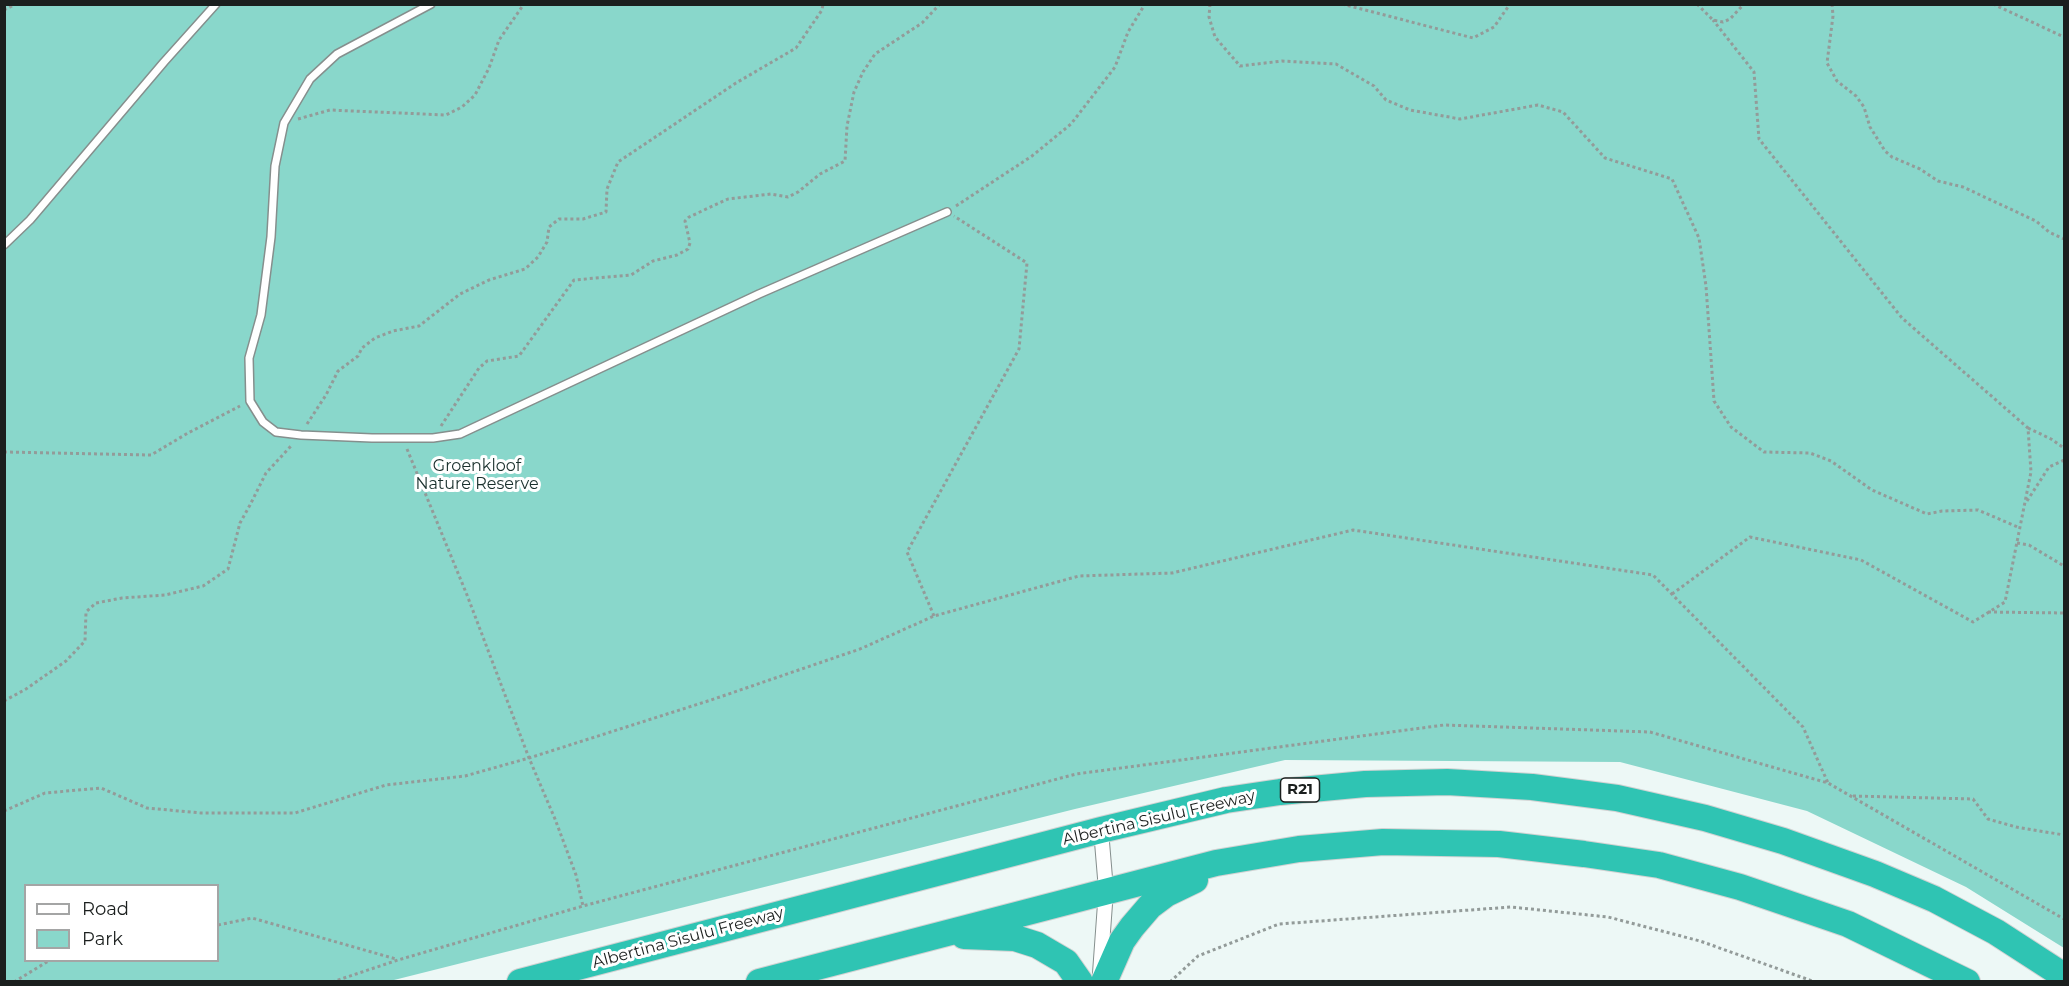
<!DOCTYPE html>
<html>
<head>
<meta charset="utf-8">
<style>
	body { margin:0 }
	#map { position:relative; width:2069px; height:986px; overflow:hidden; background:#edf8f6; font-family:Montserrat,sans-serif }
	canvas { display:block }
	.frame { position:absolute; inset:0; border:6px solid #1b1f1e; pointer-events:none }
	.legend { position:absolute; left:24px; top:884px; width:195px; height:78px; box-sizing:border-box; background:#fff; border:2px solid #a4a5a5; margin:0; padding:8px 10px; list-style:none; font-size:18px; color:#1b1f1e }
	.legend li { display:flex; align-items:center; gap:12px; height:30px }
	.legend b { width:30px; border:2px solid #a4a5a5 }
</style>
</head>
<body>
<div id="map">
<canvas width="2069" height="986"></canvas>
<div class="frame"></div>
<ul class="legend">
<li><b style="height:8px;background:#fff"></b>Road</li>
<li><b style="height:16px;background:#89d7cb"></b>Park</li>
</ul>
</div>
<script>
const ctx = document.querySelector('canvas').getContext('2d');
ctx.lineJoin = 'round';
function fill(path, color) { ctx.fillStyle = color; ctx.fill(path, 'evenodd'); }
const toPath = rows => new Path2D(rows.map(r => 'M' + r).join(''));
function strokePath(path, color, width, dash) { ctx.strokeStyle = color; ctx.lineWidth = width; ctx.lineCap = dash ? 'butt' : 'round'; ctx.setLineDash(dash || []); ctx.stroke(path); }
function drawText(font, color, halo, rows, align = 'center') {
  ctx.font = font + ' Montserrat,sans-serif'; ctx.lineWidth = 6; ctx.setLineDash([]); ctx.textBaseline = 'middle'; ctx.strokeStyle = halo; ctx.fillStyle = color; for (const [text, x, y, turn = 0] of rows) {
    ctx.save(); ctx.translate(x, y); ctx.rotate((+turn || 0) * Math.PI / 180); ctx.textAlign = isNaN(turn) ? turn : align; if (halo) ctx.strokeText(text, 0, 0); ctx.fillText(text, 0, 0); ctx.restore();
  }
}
const green = toPath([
	[5,5,2064,5,2064,948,1966,887,1807,811,1620,762,1285,760,1075,809,390,981,5,982],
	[26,886,218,886,218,960,26,960]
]);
const path = toPath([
	[1210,4,1209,17,1215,37,1240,66,1282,61,1336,64,1374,86,1386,100,1410,110,1460,119,1538,105,1563,112,1605,158,1672,179,1699,238,1706,286,1714,401,1731,427,1764,452,1810,453,1831,461,1872,490,1927,514,1942,511,1978,510,2020,528],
	[1342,4,1473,38,1494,27,1510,4],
	[1697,4,1713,20,1723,22,1730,19,1744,4],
	[1832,4,1833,16,1827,63,1837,81,1856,96,1864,107,1870,127,1885,151,1892,157,1920,169,1938,181,1963,187,2036,221,2049,232,2064,239],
	[1993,4,2064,37],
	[4,10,16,4],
	[298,119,330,110,446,115,462,107,475,95,489,68,499,40,524,4],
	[956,206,1032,156,1071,124,1115,67,1128,32,1145,4],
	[307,424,326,395,338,371,358,356,362,348,375,338,393,331,419,326,460,294,489,280,525,269,538,257,547,242,549,227,559,219,583,219,606,212,607,189,618,162,736,83,796,48,822,10,823,4],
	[441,426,479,368,487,361,519,356,574,280,631,275,653,261,677,255,688,249,690,243,685,221,689,217,728,199,771,194,788,197,798,192,820,174,845,161,847,126,854,92,863,72,875,54,922,23,940,4],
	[2028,428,2051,439,2064,448],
	[407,449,467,595,529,758,555,819,576,875,583,906],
	[4,452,151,455,188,433,240,406],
	[2027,501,2049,467,2064,460],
	[2017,543,2029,545,2064,566],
	[1672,594,1750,537,1861,560,1973,622,2005,602,2031,472,2028,428,1902,318,1759,139,1754,72,1713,20],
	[1988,612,2064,613],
	[934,616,907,552,1019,349,1027,263,954,216],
	[4,701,26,689,66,661,85,641,86,612,96,603,122,598,165,595,203,586,228,569,240,523,250,505,266,473,291,446],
	[1853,796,1973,799,1988,819,2016,827,2064,835],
	[4,811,45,793,101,788,147,808,201,813,295,813,386,785,465,776,529,758,711,700,860,649,934,616,1079,576,1172,573,1353,530,1653,575,1803,727,1828,783],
	[218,925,252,918,396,959],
	[14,982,50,960],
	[332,982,398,960,583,906,1076,774,1444,725,1650,732,1828,783,2064,919],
	[964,982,966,982],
	[1170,982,1198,956,1279,924,1511,907,1608,917,1700,941,1815,982]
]);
const lane = toPath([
	[431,4,337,54,310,79,284,123,275,166,271,237,261,315,249,358,250,401,263,422,276,432,301,435,372,438,433,438,460,434,759,294,947,212],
	[4,245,30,220,164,62,216,4]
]);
const street = toPath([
	[1100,973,1106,890,1101,830]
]);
const highway = toPath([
	[964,936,1015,938,1037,945,1066,962,1080,982],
	[520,982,1101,830,1226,800,1280,792,1365,784,1447,782,1532,787,1617,798,1705,818,1783,841,1875,874,1934,899,1996,932,2064,976],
	[759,982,1216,863,1299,849,1383,842,1499,844,1584,854,1659,865,1740,887,1848,924,1967,982],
	[1104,982,1122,941,1132,927,1150,906,1166,894,1195,880]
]);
const shields = [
	[1300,790,39]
];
const shieldNames = [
	["R21",1300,790]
];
const parkNames = [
	["Groenkloof",477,466],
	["Nature Reserve",477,484]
];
const streetNames = [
	["Albertina Sisulu Freeway",1159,818,-13],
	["Albertina Sisulu Freeway",688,938,-15]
];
fill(green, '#89d7cb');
strokePath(lane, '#858f8d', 10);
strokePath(street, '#858f8d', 16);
strokePath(highway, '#d1d2d2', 28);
strokePath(path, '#939b99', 3, [3, 3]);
strokePath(lane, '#fff', 7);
strokePath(street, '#fff', 14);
strokePath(highway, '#2fc4b3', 26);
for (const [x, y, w] of shields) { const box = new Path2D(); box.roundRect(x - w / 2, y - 12, w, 24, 4.5); ctx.fillStyle = '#fff'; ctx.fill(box); strokePath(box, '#1b1f1e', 1.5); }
drawText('bold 15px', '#1b1f1e', null, shieldNames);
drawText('16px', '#1a302d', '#fff', parkNames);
drawText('16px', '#1b1f1e', '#fff', streetNames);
</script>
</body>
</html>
